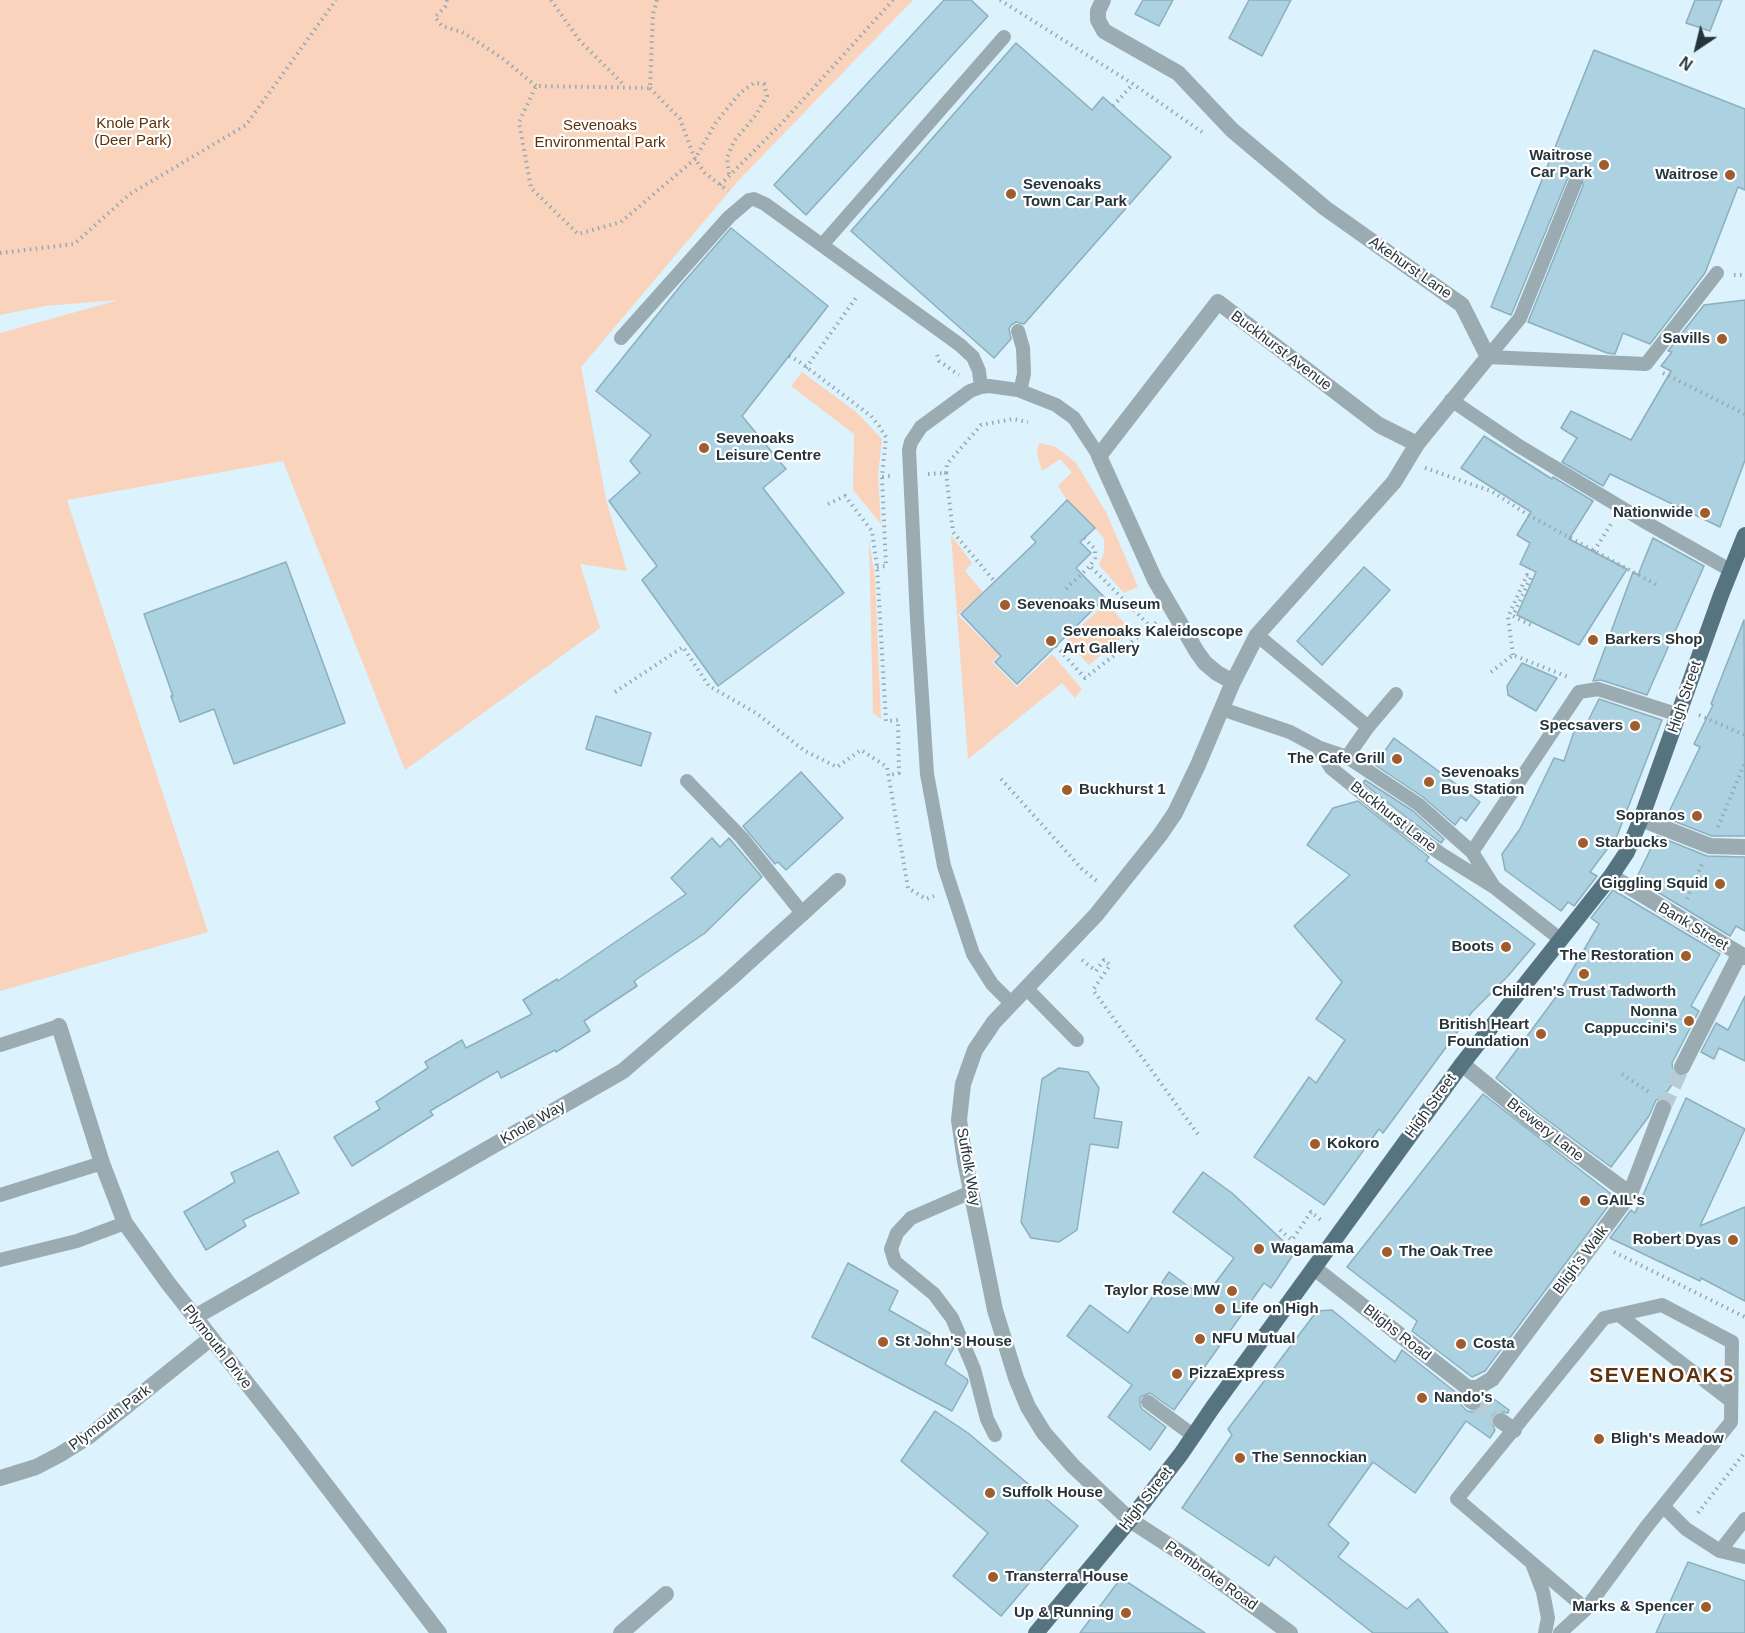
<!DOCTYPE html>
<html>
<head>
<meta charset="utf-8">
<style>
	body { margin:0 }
	#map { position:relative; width:1745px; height:1633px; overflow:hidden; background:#dcf2fc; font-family:Arial,sans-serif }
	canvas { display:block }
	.north { position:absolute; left:1667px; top:18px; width:60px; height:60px; -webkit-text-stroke:4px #fff; paint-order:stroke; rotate:215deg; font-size:16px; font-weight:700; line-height:24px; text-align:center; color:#26353b }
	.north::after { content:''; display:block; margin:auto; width:21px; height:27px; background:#26353b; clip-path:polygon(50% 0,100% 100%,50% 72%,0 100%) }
</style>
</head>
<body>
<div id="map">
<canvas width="1745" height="1633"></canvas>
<div class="north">N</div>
</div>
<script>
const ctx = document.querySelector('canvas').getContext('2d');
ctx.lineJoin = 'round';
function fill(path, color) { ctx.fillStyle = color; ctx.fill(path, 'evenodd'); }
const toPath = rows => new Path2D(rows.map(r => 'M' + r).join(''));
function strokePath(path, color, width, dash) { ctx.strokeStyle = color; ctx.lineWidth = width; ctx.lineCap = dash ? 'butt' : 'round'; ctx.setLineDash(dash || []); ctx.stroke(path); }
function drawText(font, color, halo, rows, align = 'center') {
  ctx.font = font + ' Arial,sans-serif'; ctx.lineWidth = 4.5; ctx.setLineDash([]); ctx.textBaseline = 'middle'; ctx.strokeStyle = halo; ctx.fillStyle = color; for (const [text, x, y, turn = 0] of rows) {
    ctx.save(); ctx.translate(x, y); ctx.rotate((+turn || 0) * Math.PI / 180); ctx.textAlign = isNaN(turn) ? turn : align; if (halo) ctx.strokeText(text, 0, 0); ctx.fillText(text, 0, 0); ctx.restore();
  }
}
const green = toPath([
	[0,0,913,0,738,181,581,367,606,499,627,571,580,564,600,628,405,770,283,461,67,500,208,932,0,991,0,333,119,300,45,306,0,315],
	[802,372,856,412,882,439,878,475,881,524,853,490,854,434,791,386],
	[1039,443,1056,447,1076,463,1106,512,1138,587,1124,593,1099,565,1104,553,1104,538,1067,500,1058,486,1072,472,1060,459,1042,471,1037,454],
	[951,535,972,563,965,571,983,592,958,615,990,647,1010,628,1018,636,992,662,1017,687,1052,654,1082,689,1075,698,1062,683,968,759],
	[869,540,875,579,881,719,873,713],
	[1106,603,1131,630,1089,665,1066,640]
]);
const building = toPath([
	[944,0,971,0,988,16,806,215,774,185,944,0],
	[1143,0,1173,0,1159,26,1135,14,1143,0],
	[1249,0,1291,0,1262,56,1229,38,1249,0],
	[1695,0,1722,0,1710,31,1686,23,1695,0],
	[1016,43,1092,110,1103,97,1171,157,1024,324,1016,322,1011,325,1009,329,1011,339,994,358,851,231,1016,43],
	[1594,50,1745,109,1745,190,1738,187,1705,273,1650,344,1623,333,1615,354,1607,353,1528,322,1583,186,1582,178,1578,175,1570,176,1567,180,1512,313,1511,315,1491,307,1594,50],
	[731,228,828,306,742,416,786,469,763,488,844,593,718,686,642,580,657,566,609,501,640,473,630,461,651,435,596,391,682,284,731,228],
	[1745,300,1745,460,1720,527,1610,474,1603,486,1562,462,1577,438,1561,428,1571,411,1631,440,1671,371,1661,366,1672,352,1668,351,1704,305,1745,300],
	[1484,436,1552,479,1553,477,1593,501,1569,539,1627,569,1579,645,1517,615,1536,572,1520,564,1530,543,1517,535,1531,512,1461,468,1484,436],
	[1067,500,1095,528,1080,542,1091,553,1076,568,1105,598,1017,684,995,662,1001,656,961,614,1036,542,1031,537,1067,500],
	[1653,538,1704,566,1647,695,1601,680,1593,681,1633,572,1638,575,1653,538],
	[286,562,345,723,234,764,214,709,180,722,171,696,173,696,144,614,286,562],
	[1364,567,1390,590,1322,665,1297,641,1364,567],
	[1744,620,1745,836,1712,836,1666,818,1700,747,1694,744,1713,705,1711,704,1744,620],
	[1522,663,1557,678,1536,711,1508,695,1507,686,1522,663],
	[1599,699,1662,720,1617,836,1590,872,1597,876,1574,906,1568,902,1561,911,1505,870,1502,854,1520,829,1554,758,1564,761,1576,726,1584,729,1599,699],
	[596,716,651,733,641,766,586,749,596,716],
	[1394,738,1480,802,1466,821,1461,817,1455,825,1423,797,1375,765,1394,738],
	[801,772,843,818,786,870,778,862,775,864,743,826,801,772],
	[1365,780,1413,811,1444,839,1441,843,1406,817,1363,783,1365,780],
	[1358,801,1429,857,1426,861,1535,944,1508,976,1472,1012,1383,1133,1379,1129,1324,1205,1254,1157,1309,1077,1316,1083,1345,1040,1316,1019,1342,982,1294,926,1350,875,1307,845,1333,808,1358,801],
	[1657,836,1707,856,1745,857,1745,931,1736,926,1730,936,1636,879,1657,836],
	[712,838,720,847,729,838,762,877,705,933,634,981,637,986,584,1021,590,1031,556,1052,555,1050,501,1078,498,1071,430,1111,433,1115,352,1166,334,1137,380,1109,376,1102,428,1068,425,1062,462,1040,466,1048,532,1014,523,1000,557,979,558,981,686,894,671,878,712,838],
	[1613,890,1720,954,1691,1006,1699,1011,1672,1063,1673,1072,1678,1077,1662,1098,1656,1100,1649,1116,1611,1167,1539,1114,1496,1078,1559,993,1599,924,1591,918,1613,890],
	[1745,996,1745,1061,1719,1048,1714,1059,1701,1052,1716,1023,1728,1030,1745,996],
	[1059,1068,1088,1072,1099,1088,1094,1118,1122,1122,1118,1148,1090,1144,1077,1230,1059,1242,1031,1238,1021,1222,1042,1079,1059,1068],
	[1483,1094,1615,1197,1485,1371,1472,1377,1412,1331,1417,1321,1347,1267,1483,1094],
	[1686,1098,1745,1129,1700,1226,1745,1207,1745,1301,1701,1278,1700,1281,1610,1238,1631,1210,1635,1213,1686,1098],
	[278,1151,299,1193,243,1220,246,1226,206,1250,184,1212,235,1182,231,1173,278,1151],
	[1203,1172,1232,1193,1295,1252,1271,1288,1264,1283,1174,1410,1150,1393,1140,1397,1140,1405,1142,1409,1166,1427,1150,1450,1108,1417,1132,1385,1067,1336,1090,1305,1128,1333,1169,1272,1204,1298,1234,1258,1173,1212,1203,1172],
	[848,1263,898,1291,889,1310,954,1347,945,1364,967,1379,968,1382,952,1411,812,1337,848,1263],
	[1332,1310,1395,1362,1402,1350,1458,1394,1461,1405,1467,1411,1473,1412,1478,1411,1483,1403,1482,1397,1487,1394,1509,1410,1508,1413,1497,1411,1493,1415,1491,1421,1495,1430,1490,1438,1466,1421,1415,1493,1373,1462,1328,1525,1349,1543,1338,1557,1407,1609,1418,1599,1448,1633,1373,1633,1275,1556,1269,1566,1182,1508,1232,1435,1228,1429,1317,1311,1332,1310],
	[935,1411,968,1433,1078,1526,1001,1616,953,1576,988,1533,901,1461,935,1411],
	[1688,1562,1745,1581,1745,1633,1656,1633,1688,1562],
	[1121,1578,1205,1633,1080,1633,1121,1578]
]);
const pedestrianTunnel = toPath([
	[1663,1108,1682,1067],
	[1473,1402,1501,1421]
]);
const path = toPath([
	[447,0,445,7,435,17,442,26,462,32,473,39,502,58,536,86],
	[551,0,580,41,625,86],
	[657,0,653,14,650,88,536,86,519,122,531,188,578,234,621,222,695,159,716,122,741,92,754,83,764,84,767,96,756,115,734,141,727,158,729,175],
	[1000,0,1133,84,1202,132],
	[650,88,680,119,695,159,705,173,728,191],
	[1113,106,1133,84],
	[720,185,782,123,893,0],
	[0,253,74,244,130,194,246,125,336,0],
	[1734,275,1745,275],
	[937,355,939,361,959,375],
	[789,356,797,360,871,416,879,426,886,437,882,477,890,476],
	[806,368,858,295],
	[1663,373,1745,414],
	[1425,468,1491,491,1530,516,1657,585],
	[946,473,947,464,981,425,1013,419,1028,422],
	[928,474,946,473,953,532,995,582],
	[828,504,845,496,872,531,877,567,886,721,898,720,899,773,890,775],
	[1084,538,1095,549,1095,558,1090,566,1151,627],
	[1594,551,1611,524],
	[877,567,886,566,882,477],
	[1066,589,1090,566],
	[1056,646,1085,678,1157,622],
	[1513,655,1508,617,1527,575,1531,577,1513,616,1531,625,1532,623],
	[1491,672,1513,655,1568,677],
	[615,692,683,647,709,686,756,713,805,751,837,767,861,750,887,767,908,888,926,899,934,896],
	[1699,715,1745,735],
	[1001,779,1082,869,1098,882],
	[1718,827,1745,762],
	[1687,899,1702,864],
	[1082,960,1096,971,1104,960,1110,965,1093,990,1200,1137],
	[1622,1074,1649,1092],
	[1280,1230,1292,1240,1311,1212,1322,1221],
	[1614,1252,1745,1317],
	[1698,1513,1745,1452]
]);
const service = toPath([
	[822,245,1004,37],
	[621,338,729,217,749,200,754,199,765,204,960,345,973,357,979,371,981,387,970,391,921,427,911,442,909,450,917,619,927,774,944,866,973,954,992,984,1011,1003],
	[1488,357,1646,364,1717,273],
	[1488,357,1520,318,1575,183],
	[981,387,989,386,1018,390,1056,405,1074,418,1099,456],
	[1018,390,1021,387,1024,374,1023,348,1018,331],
	[1451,400,1519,446,1647,523,1730,570],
	[1257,635,1368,727],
	[1222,709,1290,732,1318,747,1347,757,1418,804,1472,852,1494,887],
	[1318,747,1331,768,1400,824,1441,854,1494,887,1560,939],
	[1347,757,1368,727,1396,694],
	[687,781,742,838,803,914],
	[1472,852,1579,692,1598,689,1679,715],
	[1026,988,1077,1040],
	[0,1045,59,1026],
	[971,1192,911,1218,897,1233,891,1249,895,1262,934,1294,952,1318,974,1369,987,1419,995,1435],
	[0,1195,102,1163],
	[0,1260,77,1241,125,1223],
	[1619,1315,1731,1401],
	[1148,1402,1194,1436],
	[1663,1506,1686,1529,1720,1551,1745,1557],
	[1720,1551,1745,1519],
	[1533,1566,1543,1592,1548,1618,1545,1633],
	[1560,1633,1586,1609,1647,1526,1731,1422,1732,1342,1662,1305,1604,1318,1457,1499,1586,1609]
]);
const pedestrian = toPath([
	[1641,819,1710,846,1745,847],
	[1611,876,1745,957],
	[1462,1064,1533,1122,1630,1194],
	[1682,1067,1739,955],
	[1314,1268,1468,1388,1470,1400,1473,1402],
	[1468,1388,1477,1388,1492,1379,1630,1194,1663,1108],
	[1501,1421,1514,1430]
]);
const minor = toPath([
	[1103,0,1098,11,1098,20,1104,31,1178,73,1232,130,1325,208,1462,305,1488,357,1417,444,1394,482,1257,635,1233,682,1198,765,1175,813,1160,835,1096,915,994,1022,975,1050,963,1084,959,1120,965,1161,995,1310,1016,1378,1028,1407,1044,1433,1072,1465,1130,1520],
	[1233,682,1217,673,1205,663,1197,652,1155,580,1099,456,1218,302,1379,425,1417,444],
	[59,1026,102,1163,125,1223,168,1283,290,1438,439,1633],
	[195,1317,623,1071,730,979,838,881],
	[0,1478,36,1467,59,1455,88,1437,210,1339],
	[621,1633,666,1594]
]);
const tertiary = toPath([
	[1130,1520,1184,1555,1290,1633]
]);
const primary = toPath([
	[1036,1633,1130,1520,1181,1454,1213,1407,1462,1064,1611,876,1627,852,1641,819,1721,595,1745,535]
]);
const markers = [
	[1604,165,6,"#9f5c2c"],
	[1730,175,6,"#9f5c2c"],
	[1011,194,6,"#9f5c2c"],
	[1722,339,6,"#9f5c2c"],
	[704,448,6,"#9f5c2c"],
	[1705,513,6,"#9f5c2c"],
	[1005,605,6,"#9f5c2c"],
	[1593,640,6,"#9f5c2c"],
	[1051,641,6,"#9f5c2c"],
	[1635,726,6,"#9f5c2c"],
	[1397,759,6,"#9f5c2c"],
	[1429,782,6,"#9f5c2c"],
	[1067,790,6,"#9f5c2c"],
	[1697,816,6,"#9f5c2c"],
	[1583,843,6,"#9f5c2c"],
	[1720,884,6,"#9f5c2c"],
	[1506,947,6,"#9f5c2c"],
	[1686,956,6,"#9f5c2c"],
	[1584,974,6,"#9f5c2c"],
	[1689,1021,6,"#9f5c2c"],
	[1541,1034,6,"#9f5c2c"],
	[1315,1144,6,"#9f5c2c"],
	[1585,1201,6,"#9f5c2c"],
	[1733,1240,6,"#9f5c2c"],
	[1259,1249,6,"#9f5c2c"],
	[1387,1252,6,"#9f5c2c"],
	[1232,1291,6,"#9f5c2c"],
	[1220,1309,6,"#9f5c2c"],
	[1200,1339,6,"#9f5c2c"],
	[883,1342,6,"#9f5c2c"],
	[1461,1344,6,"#9f5c2c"],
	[1177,1374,6,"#9f5c2c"],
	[1422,1398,6,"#9f5c2c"],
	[1599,1439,6,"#9f5c2c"],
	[1240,1458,6,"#9f5c2c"],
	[990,1493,6,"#9f5c2c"],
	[993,1577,6,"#9f5c2c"],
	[1706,1607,6,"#9f5c2c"],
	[1126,1613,6,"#9f5c2c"]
];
const parkNames = [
	["Knole Park",133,124],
	["(Deer Park)",133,141],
	["Sevenoaks",600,126],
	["Environmental Park",600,143]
];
const poiNames = [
	["Waitrose",1592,156,"right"],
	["Car Park",1592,173,"right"],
	["Waitrose",1718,175,"right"],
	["Sevenoaks",1023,185],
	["Town Car Park",1023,202],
	["Savills",1710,339,"right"],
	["Sevenoaks",716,439],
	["Leisure Centre",716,456],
	["Nationwide",1693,513,"right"],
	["Sevenoaks Museum",1017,605],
	["Sevenoaks Kaleidoscope",1063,632],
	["Art Gallery",1063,649],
	["Barkers Shop",1605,640],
	["Specsavers",1623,726,"right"],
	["The Cafe Grill",1385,759,"right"],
	["Sevenoaks",1441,773],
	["Bus Station",1441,790],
	["Buckhurst 1",1079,790],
	["Sopranos",1685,816,"right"],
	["Starbucks",1595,843],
	["Giggling Squid",1708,884,"right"],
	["Boots",1494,947,"right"],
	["The Restoration",1674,956,"right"],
	["Children's Trust Tadworth",1584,992,"center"],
	["Nonna",1677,1012,"right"],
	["Cappuccini's",1677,1029,"right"],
	["British Heart",1529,1025,"right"],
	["Foundation",1529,1042,"right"],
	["Kokoro",1327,1144],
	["GAIL's",1597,1201],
	["Robert Dyas",1721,1240,"right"],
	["Wagamama",1271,1249],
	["The Oak Tree",1399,1252],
	["Taylor Rose MW",1220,1291,"right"],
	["Life on High",1232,1309],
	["NFU Mutual",1212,1339],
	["St John's House",895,1342],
	["Costa",1473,1344],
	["PizzaExpress",1189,1374],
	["Nando's",1434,1398],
	["Bligh's Meadow",1611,1439],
	["The Sennockian",1252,1458],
	["Suffolk House",1002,1493],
	["Transterra House",1005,1577],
	["Marks & Spencer",1694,1607,"right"],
	["Up & Running",1114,1613,"right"]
];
const streetNames = [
	["Akehurst Lane",1410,268,35],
	["Buckhurst Avenue",1281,351,37],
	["High Street",1685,697,-71],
	["Buckhurst Lane",1393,817,38],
	["Bank Street",1693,927,31],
	["High Street",1431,1106,-54],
	["Knole Way",533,1123,-30],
	["Brewery Lane",1545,1130,38],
	["Suffolk Way",968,1167,80],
	["Bligh's Walk",1581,1260,-53],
	["Blighs Road",1397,1333,38],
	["Plymouth Drive",217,1347,52],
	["Plymouth Park",110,1418,-37],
	["High Street",1146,1499,-52],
	["Pembroke Road",1211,1576,35]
];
const districtNames = [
	["SEVENOAKS",1662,1376]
];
fill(green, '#f9d3bc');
fill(building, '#acd2e2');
strokePath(building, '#8bafbf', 1.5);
strokePath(pedestrianTunnel, '#b8ccd5', 16, [16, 8]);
strokePath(path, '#96a9b2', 4, [1.5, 4.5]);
strokePath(service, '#9babb2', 14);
strokePath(pedestrian, '#9babb2', 16);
strokePath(minor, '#9babb2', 16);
strokePath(tertiary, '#9babb2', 16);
strokePath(primary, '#567380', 16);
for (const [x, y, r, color] of markers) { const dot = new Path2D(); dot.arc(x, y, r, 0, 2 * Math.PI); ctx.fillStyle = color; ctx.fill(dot); strokePath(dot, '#fff', 2); }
drawText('15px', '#5f300a', '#fff', parkNames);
drawText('bold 15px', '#26353b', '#fff', poiNames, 'left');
drawText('15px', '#26353b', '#fff', streetNames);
ctx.letterSpacing = '1.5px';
drawText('bold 21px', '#5f3210', '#fff', districtNames);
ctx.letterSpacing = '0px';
</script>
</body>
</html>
